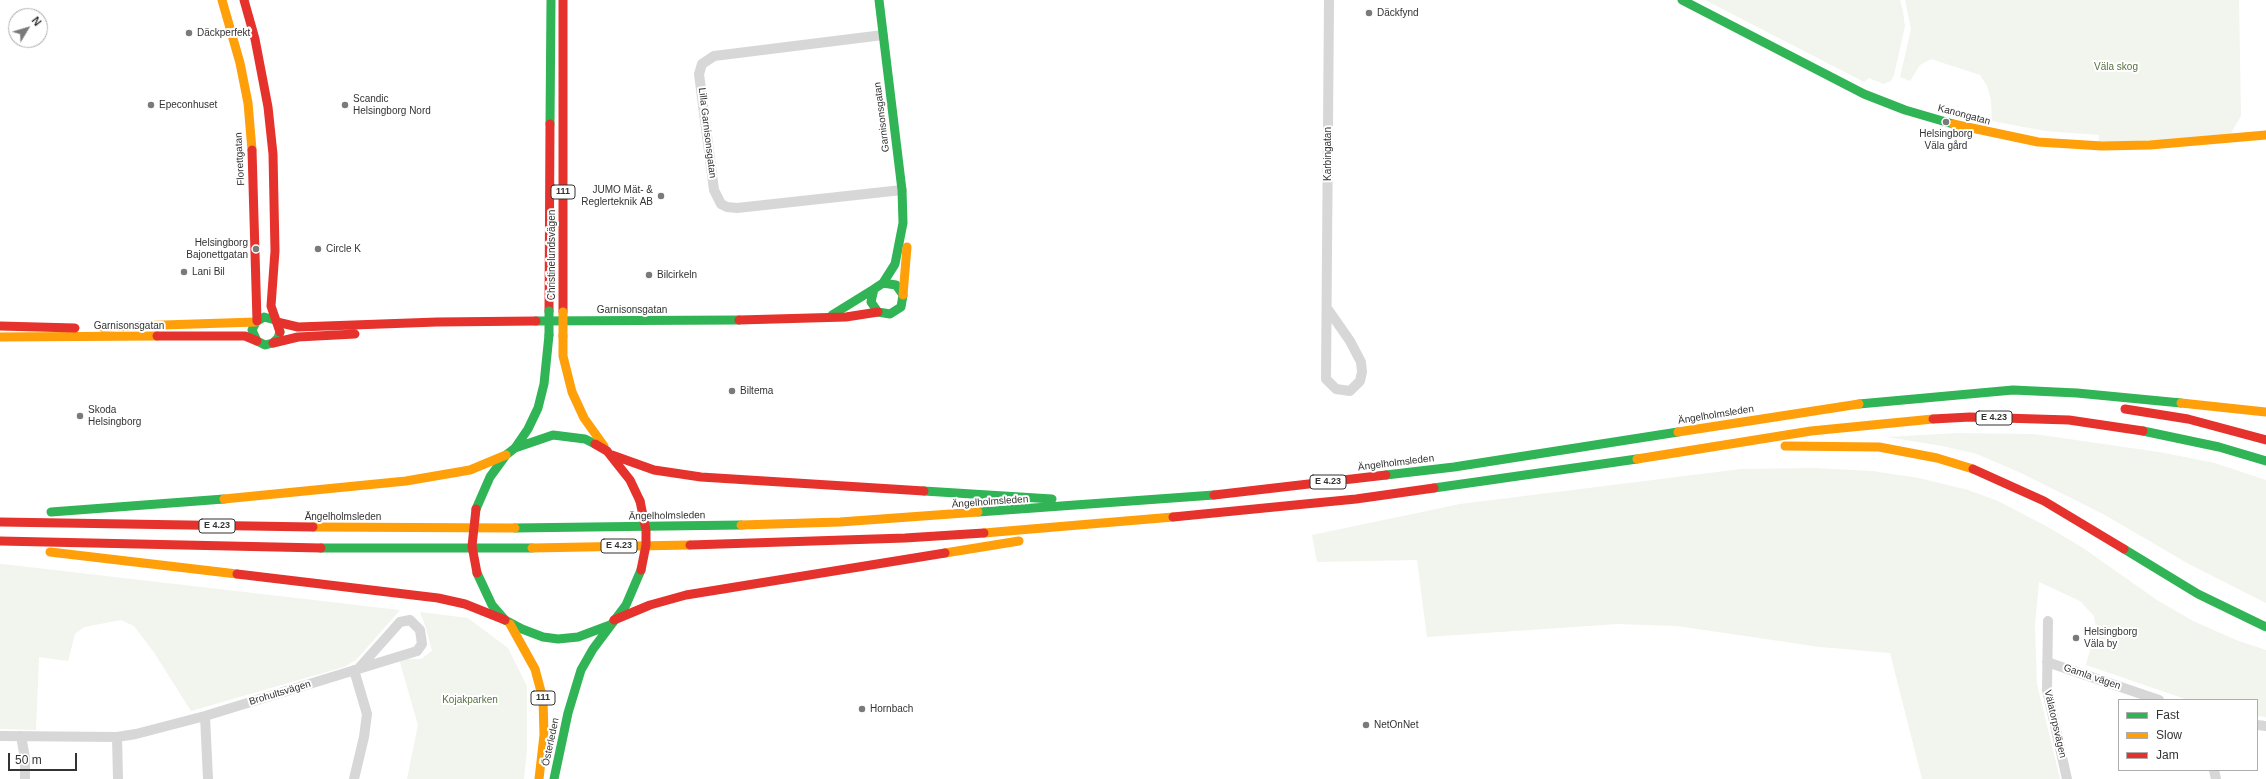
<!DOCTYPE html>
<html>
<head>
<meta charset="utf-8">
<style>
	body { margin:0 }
	#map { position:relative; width:2266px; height:779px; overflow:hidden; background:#fff; font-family:Arial,sans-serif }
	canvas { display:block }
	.legend { position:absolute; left:2118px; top:699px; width:140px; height:72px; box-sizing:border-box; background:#fff; border:1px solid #adadad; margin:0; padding:5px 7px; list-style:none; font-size:12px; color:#333 }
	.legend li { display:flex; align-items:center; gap:8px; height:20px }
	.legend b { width:20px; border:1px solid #adadad }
	.north { position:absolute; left:8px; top:8px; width:40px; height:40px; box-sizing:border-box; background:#fff; border:1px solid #adadad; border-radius:50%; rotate:52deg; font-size:11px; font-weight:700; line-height:16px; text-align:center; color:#333 }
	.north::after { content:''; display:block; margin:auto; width:14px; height:18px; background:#7a7a7a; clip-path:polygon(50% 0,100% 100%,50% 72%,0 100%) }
	.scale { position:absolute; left:8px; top:753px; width:69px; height:18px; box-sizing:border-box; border:2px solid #333; border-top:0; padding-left:5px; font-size:12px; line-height:14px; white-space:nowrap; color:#333; -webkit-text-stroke:3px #fff; paint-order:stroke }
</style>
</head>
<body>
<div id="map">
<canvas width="2266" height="779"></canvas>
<ul class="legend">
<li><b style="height:5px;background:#30b455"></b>Fast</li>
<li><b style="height:5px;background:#ff9f0a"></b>Slow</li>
<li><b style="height:5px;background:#e5322d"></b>Jam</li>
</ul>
<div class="north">N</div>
<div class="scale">50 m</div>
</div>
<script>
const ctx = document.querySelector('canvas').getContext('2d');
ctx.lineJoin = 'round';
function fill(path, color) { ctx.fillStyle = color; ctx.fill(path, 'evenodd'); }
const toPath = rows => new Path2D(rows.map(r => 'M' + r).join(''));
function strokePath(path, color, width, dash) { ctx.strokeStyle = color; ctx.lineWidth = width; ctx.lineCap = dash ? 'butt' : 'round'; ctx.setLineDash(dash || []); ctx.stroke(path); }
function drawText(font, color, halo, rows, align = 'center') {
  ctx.font = font + ' Arial,sans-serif'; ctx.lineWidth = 4; ctx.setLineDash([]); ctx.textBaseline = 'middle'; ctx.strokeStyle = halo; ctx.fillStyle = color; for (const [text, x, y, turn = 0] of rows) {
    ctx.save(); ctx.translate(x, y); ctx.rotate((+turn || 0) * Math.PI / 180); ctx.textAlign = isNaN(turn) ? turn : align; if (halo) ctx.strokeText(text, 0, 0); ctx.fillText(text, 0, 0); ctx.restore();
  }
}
const green = toPath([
	[1705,0,1900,0,1903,11,1905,26,1894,75,1891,81,1883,84,1869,78,1864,82],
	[1905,0,2239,0,2241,116,2228,138,2098,145,2099,135,2045,131,1992,121,1991,100,1987,86,1980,75,1931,59,1920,65,1910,81,1900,77,1911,29],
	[1957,433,2034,434,2159,452,2215,463,2266,480,2266,603,2187,563,2105,515,2021,473,1977,454,1942,446,1887,437],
	[1815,468,1872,471,1919,478,1968,490,1998,501,2048,527,2083,548,2157,600,2193,621,2236,640,2266,650,2266,717,2257,716,2257,700,2188,700,2086,665,2096,627,2094,616,2080,601,2039,582,2035,625,2037,684,2060,779,1922,779,1890,653,1820,647,1677,626,1617,624,1427,637,1417,560,1317,562,1312,535,1460,504,1741,469],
	[0,564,11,565,400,610,356,660,344,667,191,711,153,651,134,626,121,620,84,627,75,634,68,661,39,657,36,730,0,729],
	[420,612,468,618,508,648,527,686,527,750,524,779,407,779,418,725,399,659,421,659,432,651,426,628]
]);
const street = toPath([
	[883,35,714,56,702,64,699,74,714,190,721,204,727,207,737,208,902,190],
	[1327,308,1350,341,1361,362,1362,372,1360,381,1350,391,1336,389,1326,379,1329,0],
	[2048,621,2047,690,2067,779],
	[2047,662,2159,700],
	[205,716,208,779],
	[2257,725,2266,726],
	[0,736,117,737,136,734,205,716,417,651,422,644,420,630,410,620,400,622,359,668],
	[21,736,25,758,25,779],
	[117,737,118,779],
	[2214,770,2216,779],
	[354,779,364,737,367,714,354,670]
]);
const fast = toPath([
	[879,0,902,190,903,223,895,264,883,283,874,289,871,302,878,312,890,314,901,307,903,295,896,285,883,283],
	[1682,0,1864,94,1905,110,1953,124],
	[550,124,551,0],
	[832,315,874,289],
	[275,320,264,317,256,322,252,330,257,341,265,345,273,343,278,338,280,332],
	[536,321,739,320],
	[1859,404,2013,390,2077,393,2181,403],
	[2143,431,2219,447,2266,461],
	[515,448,528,429,538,408,544,384,549,335],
	[1386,475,1454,467,1678,432],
	[1434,488,1637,459],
	[924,491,1052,499],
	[476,509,490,477,506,455,515,448,553,435,585,439,595,444],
	[51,512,224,499],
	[978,512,1214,495],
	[515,528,741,525],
	[321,548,532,548],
	[2124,549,2198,594,2266,627],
	[477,573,492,605,505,620,522,629,543,637,558,639,578,637,610,625],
	[554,779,568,713,581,670,593,649,626,605,641,570]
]);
const slow = toPath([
	[222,0,240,63,248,103,252,150],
	[1953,124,2038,142,2102,146,2150,145,2266,135],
	[903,295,907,247],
	[102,327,256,322],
	[563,336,563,356,572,392,584,418,604,446],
	[0,337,157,336],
	[2181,403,2266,412],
	[1678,432,1859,404],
	[1785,446,1879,447,1937,458,1973,469],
	[1637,459,1811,431,1933,419],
	[224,499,406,481,470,470,506,455],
	[741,525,840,522,978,512],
	[313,527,515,528],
	[984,533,1173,517],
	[532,548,690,545],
	[50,552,237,574],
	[945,553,1019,541],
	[510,624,535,669,543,699,544,735,539,779]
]);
const jam = toPath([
	[244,0,255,39,268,107,273,154,275,251,271,306,280,332],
	[563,0,563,312],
	[252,150,257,321],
	[549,311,550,124],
	[739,320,846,317,878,312],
	[277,322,298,327,437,322,536,321],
	[0,326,75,328],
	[157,336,245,336,257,341],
	[273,343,298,337,355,334],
	[2125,409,2188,419,2266,440],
	[1933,419,1970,417,2069,420,2143,431],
	[595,444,607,451,630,480,640,501],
	[612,455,654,470,701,477,924,491],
	[1973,469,2044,501,2124,549],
	[1214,495,1386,475],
	[1173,517,1356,499,1434,488],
	[0,522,313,527],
	[0,541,321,548],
	[690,545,905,538,984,533],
	[237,574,438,598,465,604,505,620],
	[614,620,650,605,686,595,945,553]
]);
const fastBridge = toPath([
	[549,311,549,335]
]);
const slowBridge = toPath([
	[563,312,563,336]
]);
const jamBridge = toPath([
	[640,501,646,530,646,545,641,570],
	[476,509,472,546,477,573]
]);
const markers = [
	[1369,13,4,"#7a7a7a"],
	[189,33,4,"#7a7a7a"],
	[151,105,4,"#7a7a7a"],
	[345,105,4,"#7a7a7a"],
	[1946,122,4,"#7a7a7a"],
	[661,196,4,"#7a7a7a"],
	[256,249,4,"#7a7a7a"],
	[318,249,4,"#7a7a7a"],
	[184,272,4,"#7a7a7a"],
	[649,275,4,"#7a7a7a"],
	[732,391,4,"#7a7a7a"],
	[80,416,4,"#7a7a7a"],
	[2076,638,4,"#7a7a7a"],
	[862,709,4,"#7a7a7a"],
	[1366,725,4,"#7a7a7a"]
];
const shields = [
	[563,192,24],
	[1994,418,36],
	[1328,482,36],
	[217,526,36],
	[619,546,36],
	[543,698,24]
];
const shieldNames = [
	["111",563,192],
	["E 4.23",1994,418],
	["E 4.23",1328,482],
	["E 4.23",217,526],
	["E 4.23",619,546],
	["111",543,698]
];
const poiNames = [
	["Däckfynd",1377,13],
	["Däckperfekt",197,33],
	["Scandic",353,99],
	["Helsingborg Nord",353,111],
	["Epeconhuset",159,105],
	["Helsingborg",1946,134,"center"],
	["Väla gård",1946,146,"center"],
	["JUMO Mät- &",653,190,"right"],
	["Reglerteknik AB",653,202,"right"],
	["Helsingborg",248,243,"right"],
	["Bajonettgatan",248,255,"right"],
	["Circle K",326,249],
	["Lani Bil",192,272],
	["Bilcirkeln",657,275],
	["Biltema",740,391],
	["Skoda",88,410],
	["Helsingborg",88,422],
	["Helsingborg",2084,632],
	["Väla by",2084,644],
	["Hornbach",870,709],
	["NetOnNet",1374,725]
];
const parkNames = [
	["Väla skog",2116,67],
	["Kojakparken",470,700]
];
const streetNames = [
	["Kanongatan",1964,115,15],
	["Garnisonsgatan",882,117,-97],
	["Lilla Garnisonsgatan",707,133,83],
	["Karbingatan",1328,154,-90],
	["Florettgatan",240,159,-93],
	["Christinelundsvägen",552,255,-90],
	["Garnisonsgatan",632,310],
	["Garnisonsgatan",129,326],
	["Ängelholmsleden",1716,415,-9],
	["Ängelholmsleden",1396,463,-7],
	["Ängelholmsleden",990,502,-4],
	["Ängelholmsleden",667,516,-1],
	["Ängelholmsleden",343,517],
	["Gamla vägen",2092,677,19],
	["Brohultsvägen",280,693,-17],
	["Välatorpsvägen",2055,724,77],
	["Österleden",551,742,-78]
];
fill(green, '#f1f5ed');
strokePath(street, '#d7d7d7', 10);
strokePath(fast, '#30b455', 9);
strokePath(slow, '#ff9f0a', 9);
strokePath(jam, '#e5322d', 9);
strokePath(fastBridge, '#30b455', 9);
strokePath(slowBridge, '#ff9f0a', 9);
strokePath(jamBridge, '#e5322d', 9);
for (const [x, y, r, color] of markers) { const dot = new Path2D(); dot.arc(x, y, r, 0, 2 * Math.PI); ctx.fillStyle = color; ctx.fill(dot); strokePath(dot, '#fff', 1.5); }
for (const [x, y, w] of shields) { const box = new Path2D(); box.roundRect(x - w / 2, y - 7, w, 14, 3); ctx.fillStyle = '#fff'; ctx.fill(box); strokePath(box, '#333', 1); }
drawText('bold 9px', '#333', null, shieldNames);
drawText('10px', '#333', '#fff', poiNames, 'left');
drawText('10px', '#56703f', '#fff', parkNames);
drawText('10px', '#333', '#fff', streetNames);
</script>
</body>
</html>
